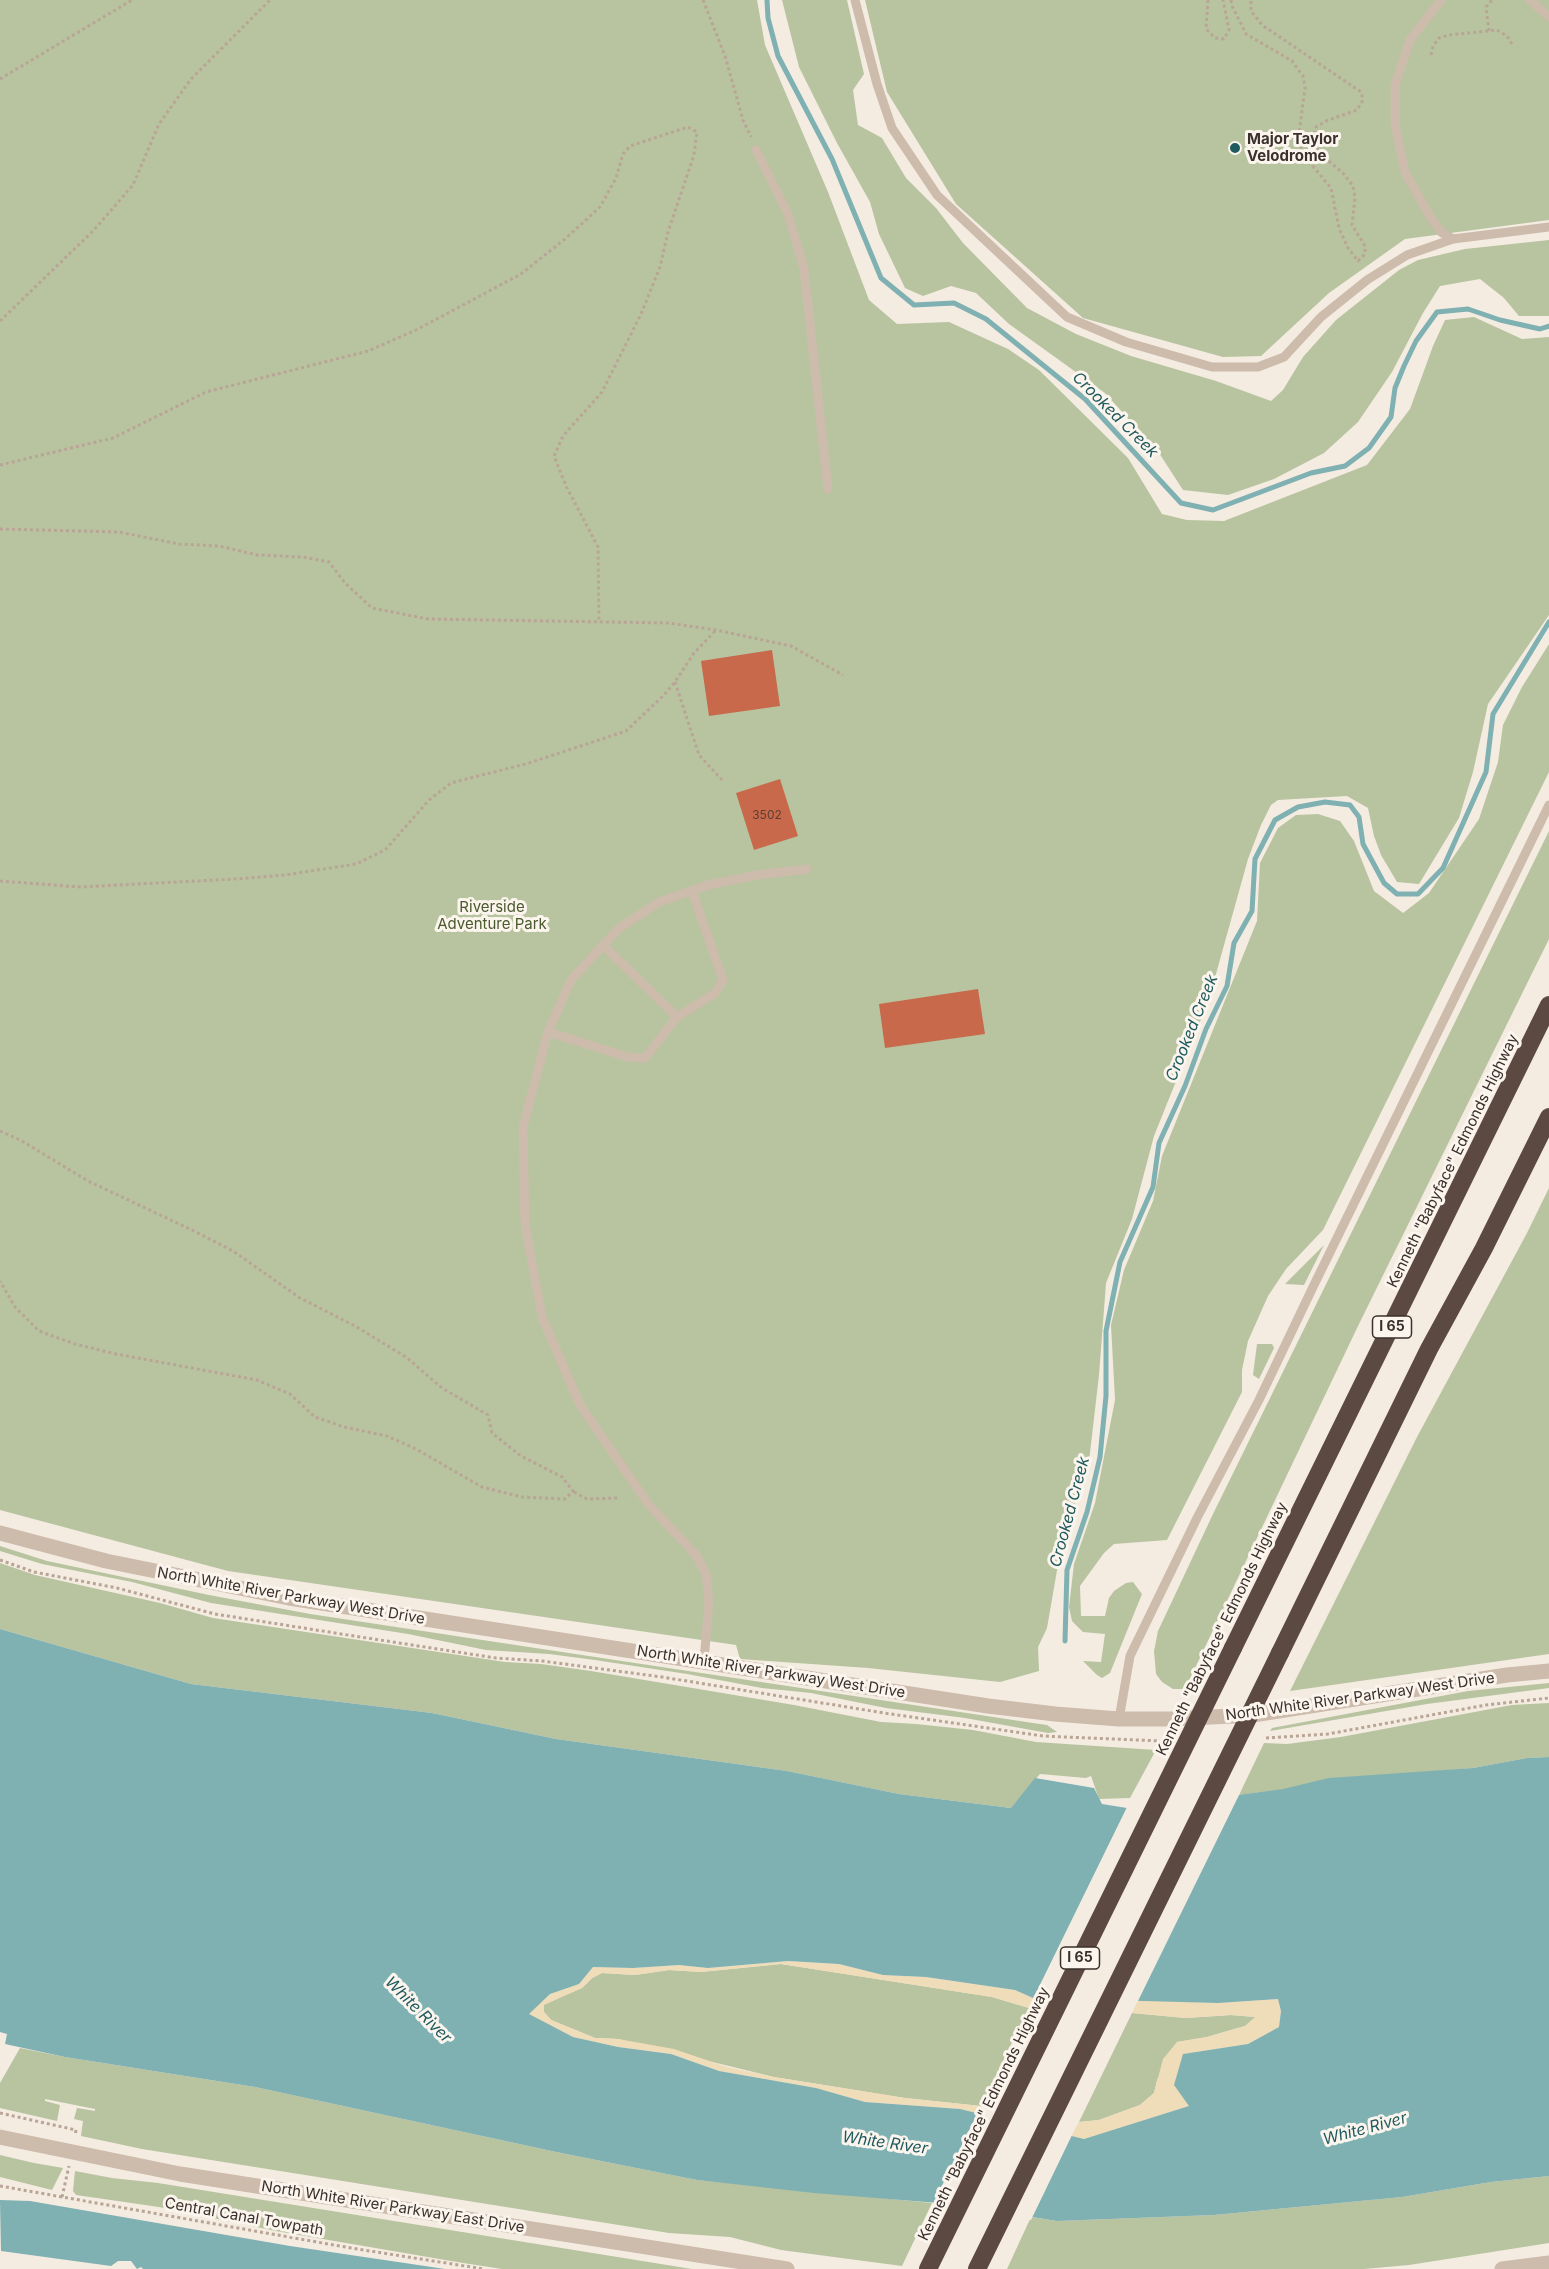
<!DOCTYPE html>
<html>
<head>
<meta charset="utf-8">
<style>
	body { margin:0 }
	canvas { display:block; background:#f4ebe1 }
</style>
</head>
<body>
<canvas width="1549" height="2269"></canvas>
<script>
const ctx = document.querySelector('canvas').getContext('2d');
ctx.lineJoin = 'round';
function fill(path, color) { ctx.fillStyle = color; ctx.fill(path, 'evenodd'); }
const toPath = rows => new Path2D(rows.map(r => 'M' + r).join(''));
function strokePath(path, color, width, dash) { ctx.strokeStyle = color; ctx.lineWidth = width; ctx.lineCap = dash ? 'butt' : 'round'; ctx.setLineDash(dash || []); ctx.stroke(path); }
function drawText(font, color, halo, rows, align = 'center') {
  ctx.font = font + ' Inter,sans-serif'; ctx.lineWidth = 6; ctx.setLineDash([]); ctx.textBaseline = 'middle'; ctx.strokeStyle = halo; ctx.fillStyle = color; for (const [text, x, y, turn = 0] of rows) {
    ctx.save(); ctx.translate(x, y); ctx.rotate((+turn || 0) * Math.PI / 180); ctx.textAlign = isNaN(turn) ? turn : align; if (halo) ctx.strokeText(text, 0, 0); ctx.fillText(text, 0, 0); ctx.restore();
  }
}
const green = toPath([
	[0,0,757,0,765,45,828,192,869,300,897,324,949,322,1008,349,1039,370,1128,458,1162,514,1187,520,1224,521,1367,465,1410,409,1433,346,1445,320,1474,317,1522,339,1549,337,1549,615,1488,704,1473,772,1459,818,1419,884,1397,882,1381,855,1374,836,1368,808,1347,796,1278,800,1271,805,1261,825,1248,859,1209,999,1154,1136,1132,1219,1106,1283,1099,1375,1088,1470,1064,1530,1047,1628,1038,1647,1039,1671,1000,1682,868,1668,740,1659,736,1645,228,1571,0,1510],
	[782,0,847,0,864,74,853,90,858,125,882,138,906,178,936,208,963,243,1027,308,1076,334,1131,356,1216,381,1271,401,1283,390,1303,357,1336,320,1399,270,1418,260,1465,249,1549,240,1549,316,1519,316,1504,298,1480,279,1440,286,1423,313,1392,372,1358,422,1324,453,1274,479,1228,495,1183,490,1159,453,1105,393,1009,324,976,293,951,286,923,296,905,288,879,234,870,202,837,143,799,67],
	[865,0,1549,0,1549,220,1405,239,1329,293,1261,356,1223,357,1083,318,956,204,887,92],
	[1549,644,1549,772,1323,1230,1286,1269,1268,1296,1248,1341,1242,1370,1242,1392,1167,1540,1114,1544,1104,1553,1080,1586,1081,1616,1105,1616,1109,1598,1114,1591,1126,1583,1133,1582,1142,1594,1110,1673,1102,1678,1097,1675,1083,1661,1101,1662,1105,1634,1083,1632,1072,1621,1069,1607,1074,1564,1095,1503,1115,1400,1111,1325,1124,1270,1153,1201,1162,1156,1257,921,1260,863,1278,828,1296,815,1318,814,1340,821,1354,841,1374,891,1403,913,1429,893,1479,819,1498,762,1503,725,1522,687],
	[1549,831,1549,939,1358,1326,1185,1689,1173,1689,1162,1682,1156,1674,1154,1651,1158,1631,1213,1514],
	[1549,1188,1549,1654,1290,1691,1417,1437,1527,1233],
	[1324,1245,1304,1285,1285,1284],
	[1257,1344,1272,1344,1274,1348,1259,1379,1253,1375],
	[0,1546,47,1561,209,1595,310,1614,1033,1723,1047,1725,1057,1732,1048,1733,965,1718,886,1708,811,1693,762,1688,687,1674,595,1660,549,1654,486,1650,408,1634,211,1603,132,1582,42,1564,0,1551],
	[0,1563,35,1575,160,1603,213,1618,505,1662,541,1664,591,1671,794,1705,881,1722,916,1724,973,1730,1036,1742,1156,1750,1130,1798,1099,1799,1091,1776,1086,1778,1040,1774,1011,1808,899,1794,787,1771,556,1739,432,1713,191,1684,0,1629],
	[1549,1683,1549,1688,1427,1704,1270,1731,1272,1728,1468,1691],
	[1549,1703,1549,1757,1527,1758,1473,1768,1402,1774,1239,1795,1264,1743,1287,1744,1341,1737,1512,1705],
	[781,1964,992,1997,1029,2008,981,2106,905,2098,774,2077,618,2039,595,2038,551,2020,544,2012,544,2004,582,1988,592,1978,602,1973,635,1975,669,1970,701,1972],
	[1132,2013,1186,2018,1231,2015,1256,2017,1245,2026,1207,2037,1177,2042,1157,2080,1154,2093,1140,2105,1099,2120,1079,2122],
	[20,2048,65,2057,255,2087,561,2153,697,2180,932,2203,902,2266,781,2250,730,2237,669,2233,142,2149,81,2136,83,2121,74,2119,77,2108,95,2111,95,2109,45,2099,45,2101,60,2105,57,2121,0,2108,0,2083],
	[0,2155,34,2163,63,2168,52,2190,0,2177],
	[75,2171,112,2178,158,2183,692,2269,502,2269,457,2262,276,2231,159,2207,76,2195,73,2191],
	[1549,2176,1549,2243,1409,2265,1364,2269,1007,2269,1031,2217,1057,2221,1214,2215,1402,2197,1491,2182]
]);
const sand = toPath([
	[788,1961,839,1964,883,1975,926,1977,1015,1990,1033,1998,1029,2008,992,1997,781,1964,701,1972,669,1970,635,1975,602,1973,592,1978,582,1988,544,2005,544,2012,551,2020,595,2038,618,2039,674,2049,727,2067,774,2077,905,2098,981,2106,976,2113,960,2109,865,2102,816,2088,719,2071,671,2054,618,2047,573,2037,528,2014,550,1994,579,1984,593,1967,633,1968,679,1965,708,1968],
	[1278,1999,1281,2011,1279,2027,1248,2044,1183,2054,1190,2106,1084,2139,1071,2136,1079,2122,1099,2120,1140,2105,1154,2093,1163,2059,1177,2042,1207,2037,1245,2026,1255,2017,1231,2015,1186,2018,1132,2013,1138,2000,1218,2003]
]);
const water = toPath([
	[0,1629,191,1684,432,1713,556,1739,787,1771,899,1794,1011,1808,1035,1778,1094,1788,1102,1804,1133,1809,1283,1789,1329,1778,1473,1768,1527,1758,1549,1757,1549,2176,1491,2182,1402,2197,1214,2215,1057,2221,951,2204,814,2193,697,2180,561,2153,255,2087,65,2057,5,2044,7,2034,0,2032],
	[788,1961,839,1964,883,1975,926,1977,1015,1990,1033,1998,1218,2003,1278,1999,1281,2011,1279,2027,1248,2044,1183,2054,1174,2085,1189,2106,1084,2139,960,2109,865,2102,816,2088,719,2071,671,2054,618,2047,573,2037,529,2014,550,1994,579,1984,593,1967,633,1968,679,1965,708,1968],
	[0,2200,30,2201,290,2246,445,2269,143,2269,141,2267,137,2269,131,2261,118,2261,111,2266,1,2251]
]);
const pier = toPath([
	[1241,1791,1137,2003,1032,2001,1128,1805],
	[979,2110,1073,2133,1031,2220,932,2206]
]);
const stream = toPath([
	[767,0,768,18,778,56,832,159,881,278,914,305,954,303,986,319,1085,399,1181,503,1213,510,1311,473,1345,466,1369,448,1391,417,1395,388,1404,366,1416,341,1437,312,1468,309,1500,320,1540,329,1549,326],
	[1065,1641,1067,1570,1087,1512,1100,1457,1106,1396,1106,1331,1120,1262,1153,1187,1159,1143,1185,1086,1206,1029,1227,986,1234,943,1252,911,1255,859,1275,820,1298,807,1325,802,1350,805,1359,817,1363,844,1384,883,1397,894,1418,894,1443,868,1486,772,1493,714,1549,622]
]);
const building = toPath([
	[772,650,780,706,709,716,701,661],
	[780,779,798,836,754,850,736,793],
	[978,989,985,1034,885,1048,879,1004]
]);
const path = toPath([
	[703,0,725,56,743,120,751,137],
	[1208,0,1206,29,1215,38,1224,39,1229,30,1223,0],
	[1231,0,1232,6,1246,34,1292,61,1303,76,1305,88,1298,141,1305,157,1331,188,1339,228,1348,248,1358,261,1365,254,1365,246,1352,225,1355,198,1353,186,1343,173,1319,153,1313,139,1316,127,1326,121,1357,110,1363,100,1361,92,1262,25,1251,11,1251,0],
	[1489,31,1486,7,1492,0],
	[1431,55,1433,46,1439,38,1449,35,1497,30,1507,36,1513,46],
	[0,79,132,0],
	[0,321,93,231,133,185,159,124,191,79,270,0],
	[0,465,113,438,206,392,368,351,416,330,521,274,565,239,600,207,616,178,623,154,630,146,688,127,697,132,694,155,668,232,660,267,641,314,602,392,563,436,554,456,566,486,598,547,599,623],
	[0,529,119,532,179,544,219,546,257,555,303,557,329,562,345,583,372,608,428,619,668,623,716,630,791,646,843,675],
	[675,682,699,755,723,781],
	[0,881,80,887,235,879,285,875,356,864,385,850,429,800,451,783,529,763,626,731,664,695,675,682,694,653,716,630],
	[0,1131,22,1141,88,1181,194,1231,233,1251,300,1298,355,1326,406,1357,442,1388,488,1415,492,1433,521,1456,562,1477,573,1491,565,1499,522,1497,482,1487,416,1449,387,1436,344,1427,315,1417,290,1394,257,1380,116,1354,75,1344,39,1331,15,1307,0,1281],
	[574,1492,587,1499,618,1498],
	[0,1560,34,1572,117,1588,215,1614,354,1636,496,1658,542,1661,662,1677,884,1713,1043,1736,1160,1741],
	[1266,1738,1328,1734,1486,1705,1549,1698],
	[0,2113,76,2130,75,2136],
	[0,2186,351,2248,484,2269],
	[62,2197,69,2166]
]);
const service = toPath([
	[855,0,877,84,892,128,937,195,1067,317,1126,342,1212,367,1258,367,1284,357,1321,317,1367,280,1407,255,1453,239,1549,227],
	[1441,0,1410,40,1395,85,1395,125,1405,172,1429,215,1441,232,1453,239],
	[1530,0,1549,17],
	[756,150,788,214,804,269,828,489],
	[603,945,677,1017],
	[548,1032,628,1057,645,1058,677,1017,715,993,723,980,692,891],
	[704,1661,709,1602,706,1574,696,1555,649,1505,580,1405,542,1317,525,1224,523,1127,548,1032,571,980,618,929,659,902,708,885,757,875,807,869],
	[1119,1719,1130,1656,1197,1518,1259,1400,1312,1289,1549,805]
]);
const minor = toPath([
	[0,2137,180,2174,787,2269],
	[1502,2269,1549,2263]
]);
const tertiary = toPath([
	[0,1533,106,1561,289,1598,988,1706,1055,1714,1119,1719,1170,1719,1253,1715,1507,1675,1549,1671]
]);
const motorway = toPath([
	[1233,1648,1549,1005],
	[1280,1653,1429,1349,1484,1248,1549,1117]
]);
const motorwayBridge = toPath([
	[928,2269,1233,1648],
	[977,2269,1280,1653]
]);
const markers = [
	[1235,148,6,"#1f5a5e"]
];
const numberNames = [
	["3502",767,815]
];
const shields = [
	[1392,1327,39],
	[1080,1958,39]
];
const shieldNames = [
	["I 65",1392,1327],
	["I 65",1080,1958]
];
const poiNames = [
	["Major Taylor",1247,139],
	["Velodrome",1247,156]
];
const parkNames = [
	["Riverside",492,907],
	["Adventure Park",492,924]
];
const streetNames = [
	["Kenneth \"Babyface\" Edmonds Highway",1453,1161,-64],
	["North White River Parkway West Drive",291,1596,10],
	["Kenneth \"Babyface\" Edmonds Highway",1222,1629,-64],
	["North White River Parkway West Drive",771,1672,9],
	["North White River Parkway West Drive",1360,1697,-8],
	["Kenneth \"Babyface\" Edmonds Highway",984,2114,-64],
	["North White River Parkway East Drive",393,2207,9],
	["Central Canal Towpath",244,2217,10]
];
const waterNames = [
	["Crooked Creek",1115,415,45],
	["Crooked Creek",1192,1028,-68],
	["Crooked Creek",1070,1512,-75],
	["White River",418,2010,45],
	["White River",1365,2129,-15],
	["White River",885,2143,8]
];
fill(green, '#b8c4a0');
fill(sand, '#efdcb8');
fill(water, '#7fb0b2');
fill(pier, '#f4ebe1');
strokePath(stream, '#7fb0b2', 5);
fill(building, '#c8694b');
strokePath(path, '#b9a596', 3, [3, 3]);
strokePath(service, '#cdbbac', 9);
strokePath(minor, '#cdbbac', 15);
strokePath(tertiary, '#cdbbac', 15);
strokePath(motorway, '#5c4a42', 18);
strokePath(motorwayBridge, '#5c4a42', 18);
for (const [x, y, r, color] of markers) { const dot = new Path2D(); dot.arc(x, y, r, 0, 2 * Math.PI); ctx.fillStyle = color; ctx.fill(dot); strokePath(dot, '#fbf5ee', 2); }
drawText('12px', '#5e3e33', null, numberNames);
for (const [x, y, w] of shields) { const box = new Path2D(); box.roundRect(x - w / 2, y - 11, w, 22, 4.5); ctx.fillStyle = '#fbf5ee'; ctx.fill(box); strokePath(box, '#3b302b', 1.5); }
drawText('bold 14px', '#3b302b', null, shieldNames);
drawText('bold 15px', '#3b302b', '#fbf5ee', poiNames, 'left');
drawText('15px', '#4a5a2e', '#fbf5ee', parkNames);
drawText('15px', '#3b302b', '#fbf5ee', streetNames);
drawText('italic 16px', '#1f5a5e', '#fbf5ee', waterNames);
</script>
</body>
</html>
